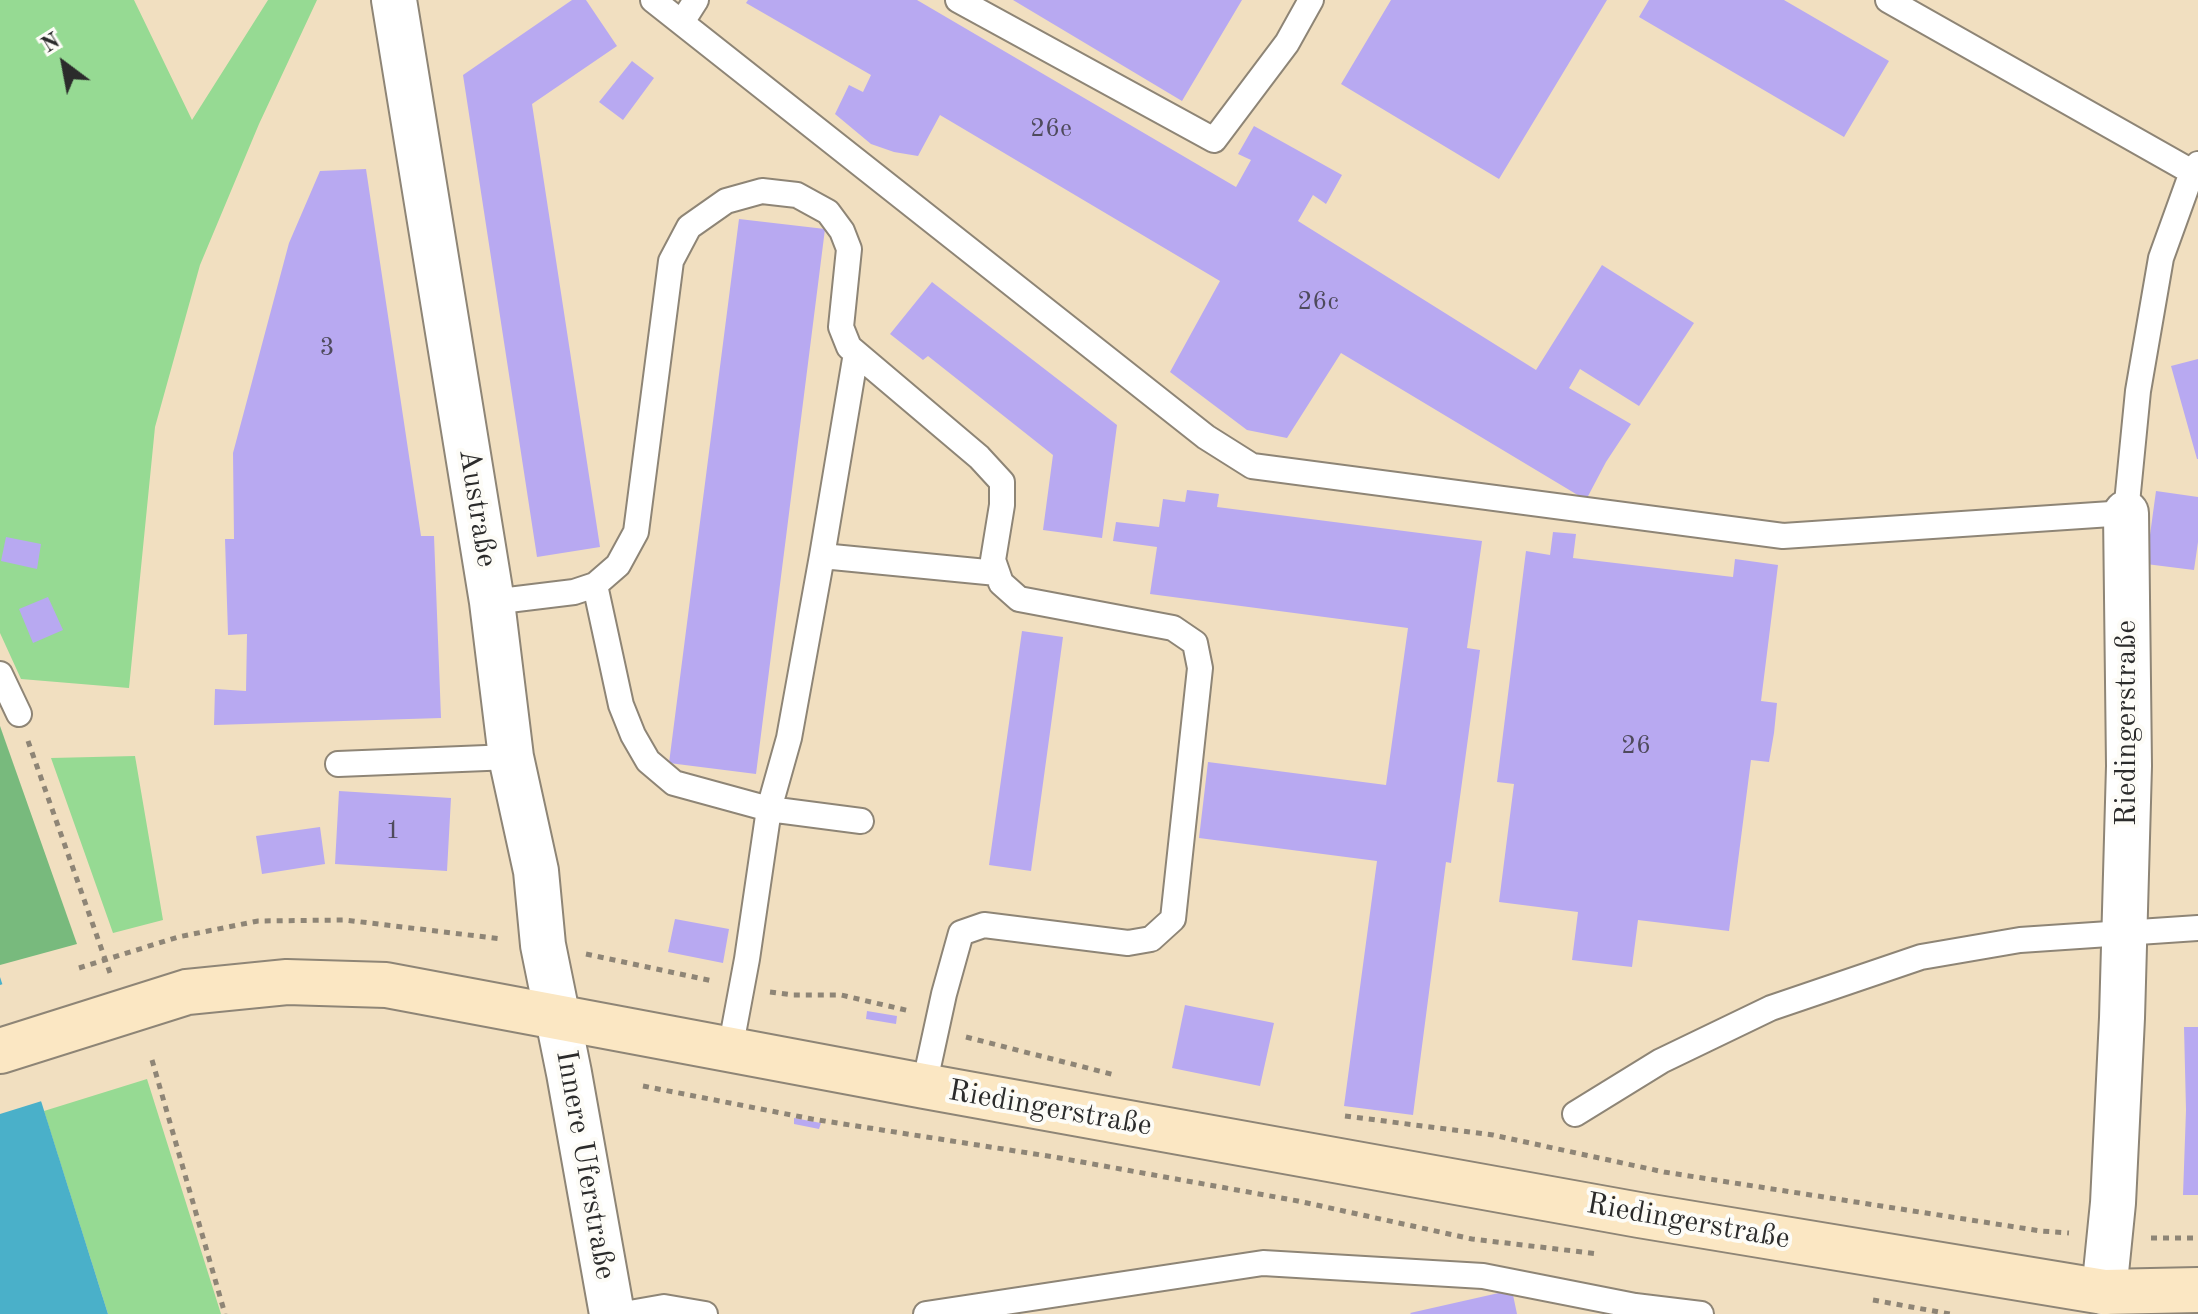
<!DOCTYPE html>
<html>
<head>
<meta charset="utf-8">
<style>
	body { margin:0 }
	#map { position:relative; width:2198px; height:1314px; overflow:hidden; background:#f1dfc0; font-family:"Old Standard TT",serif }
	canvas { display:block }
	.north { position:absolute; left:24px; top:24px; width:80px; height:80px; -webkit-text-stroke:6px #fdfcf7; paint-order:stroke; rotate:328deg; font-size:22px; font-weight:700; line-height:32px; text-align:center; color:#2b2b2b }
	.north::after { content:''; display:block; margin:auto; width:28px; height:36px; background:#2b2b2b; clip-path:polygon(50% 0,100% 100%,50% 72%,0 100%) }
</style>
</head>
<body>
<div id="map">
<canvas width="2198" height="1314"></canvas>
<div class="north">N</div>
</div>
<script>
const ctx = document.querySelector('canvas').getContext('2d');
ctx.lineJoin = 'round';
function fill(path, color) { ctx.fillStyle = color; ctx.fill(path, 'evenodd'); }
const toPath = rows => new Path2D(rows.map(r => 'M' + r).join(''));
function strokePath(path, color, width, dash) { ctx.strokeStyle = color; ctx.lineWidth = width; ctx.lineCap = dash ? 'butt' : 'round'; ctx.setLineDash(dash || []); ctx.stroke(path); }
function drawText(font, color, halo, rows, align = 'center') {
  ctx.font = font + ' "Old Standard TT",serif'; ctx.lineWidth = 8; ctx.setLineDash([]); ctx.textBaseline = 'middle'; ctx.strokeStyle = halo; ctx.fillStyle = color; for (const [text, x, y, turn = 0] of rows) {
    ctx.save(); ctx.translate(x, y); ctx.rotate((+turn || 0) * Math.PI / 180); ctx.textAlign = isNaN(turn) ? turn : align; if (halo) ctx.strokeText(text, 0, 0); ctx.fillText(text, 0, 0); ctx.restore();
  }
}
const green = toPath([
	[0,0,134,0,192,120,268,0,317,0,259,124,200,265,155,427,129,688,21,679,0,633],
	[135,756,163,920,113,933,51,758],
	[147,1079,221,1314,108,1314,44,1111]
]);
const forest = toPath([
	[0,726,77,944,0,965]
]);
const water = toPath([
	[0,977,42,1104,108,1314,0,1314]
]);
const pier = toPath([
	[6,983,45,1100,0,1114,0,985]
]);
const building = toPath([
	[572,0,586,0,617,46,532,104,600,547,537,557,463,75],
	[748,0,917,0,1236,187,1251,160,1238,154,1254,126,1342,175,1326,204,1313,195,1298,221,1536,370,1602,265,1694,323,1639,406,1580,369,1569,388,1631,424,1606,462,1586,500,1341,353,1287,438,1247,430,1170,372,1220,281,940,115,918,156,894,152,871,144,835,114,849,85,863,92,871,75,746,3],
	[1013,0,1242,0,1182,101],
	[1391,0,1607,0,1499,179,1341,84],
	[1649,0,1784,0,1889,61,1844,137,1639,17],
	[632,61,654,78,623,120,599,102],
	[366,169,421,536,434,536,441,718,214,725,215,689,246,691,247,634,228,635,225,539,234,539,233,453,289,243,320,171],
	[739,219,825,229,756,774,669,763],
	[932,282,1117,425,1102,538,1043,530,1053,455,928,356,923,360,890,334],
	[2198,359,2198,459,2197,459,2171,366],
	[1187,490,1219,494,1217,507,1482,541,1467,648,1480,650,1451,863,1446,862,1413,1115,1344,1106,1377,861,1199,838,1208,762,1386,785,1408,628,1150,594,1157,547,1113,541,1116,522,1159,527,1163,499,1185,502],
	[2156,491,2198,497,2198,542,2194,570,2146,564],
	[1553,532,1576,534,1573,558,1733,577,1735,559,1778,565,1761,701,1777,703,1774,733,1769,762,1751,760,1729,931,1638,920,1632,967,1572,960,1578,912,1499,902,1514,784,1497,782,1526,551,1550,555],
	[6,537,41,544,37,569,1,561],
	[48,597,63,630,33,643,19,609],
	[1022,631,1063,637,1031,871,989,865],
	[339,791,451,798,447,871,335,864],
	[320,827,325,864,262,874,256,836],
	[675,919,729,929,723,963,668,952],
	[1185,1005,1274,1023,1260,1086,1172,1068],
	[867,1011,897,1016,896,1024,866,1019],
	[2184,1027,2198,1027,2198,1195,2183,1195,2186,1110],
	[794,1118,821,1123,819,1129,794,1124],
	[1512,1290,1517,1314,1411,1314,1410,1313]
]);
const path = toPath([
	[28,741,110,973],
	[586,954,713,981],
	[79,968,178,937,258,921,345,920,502,939],
	[770,992,793,995,841,995,910,1011],
	[966,1037,1115,1075],
	[152,1060,225,1314],
	[643,1086,812,1119,1054,1157,1298,1201,1472,1239,1599,1254],
	[1345,1116,1493,1135,1664,1172,2041,1231,2069,1233],
	[2151,1238,2198,1238],
	[1873,1300,1950,1314]
]);
const lane = toPath([
	[653,0,1206,437,1252,466,1783,536,2126,513,2138,391,2161,258,2192,172,2198,164],
	[958,0,1214,140,1287,43,1311,0],
	[1888,0,2192,172],
	[682,22,696,0],
	[822,556,997,573],
	[595,585,621,705,633,735,648,761,674,783,769,809,789,738,822,556,856,353],
	[492,602,574,592,595,585,618,565,636,532,671,261,689,227,726,201,762,191,797,195,828,212,842,231,849,249,841,327,849,347,979,457,1002,482,1002,505,993,560,1001,583,1019,599,1173,628,1195,643,1200,668,1173,919,1151,939,1128,943,984,925,961,933,944,994,924,1086],
	[0,674,19,714],
	[338,764,511,757],
	[730,1050,747,959,769,809,861,821],
	[1575,1114,1661,1061,1771,1008,1921,957,2020,940,2198,928],
	[624,1314,664,1307,705,1314],
	[926,1314,1263,1263,1483,1276,1635,1306,1701,1314]
]);
const street = toPath([
	[394,0,492,602,511,757,536,871,543,945,569,1073,612,1314],
	[2104,1292,2113,1203,2122,1018,2129,766,2126,513]
]);
const secondary = toPath([
	[0,1051,187,992,287,982,386,985,924,1086,1639,1215,2104,1292,2198,1290]
]);
const numberNames = [
	["26e",1051,129],
	["26c",1318,302],
	["3",327,348],
	["26",1636,746],
	["1",393,831]
];
const streetNames = [
	["Austraße",477,508,81],
	["Riedingerstraße",2127,723,-90],
	["Riedingerstraße",1050,1109,10],
	["Innere Uferstraße",585,1165,80],
	["Riedingerstraße",1688,1222,10]
];
fill(green, '#96da93');
fill(forest, '#78ba7d');
fill(water, '#4ab0c9');
fill(pier, '#f1dfc0');
fill(building, '#b8a9f1');
strokePath(lane, '#8e8576', 28);
strokePath(street, '#8e8576', 48);
strokePath(secondary, '#8e8576', 48);
strokePath(path, '#8e8576', 5, [6, 6]);
strokePath(lane, '#fff', 24);
strokePath(street, '#fff', 44);
strokePath(secondary, '#fbe7c3', 44);
drawText('26px', '#4e4a5c', null, numberNames);
drawText('30px', '#2b2b2b', '#fdfcf7', streetNames);
</script>
</body>
</html>
